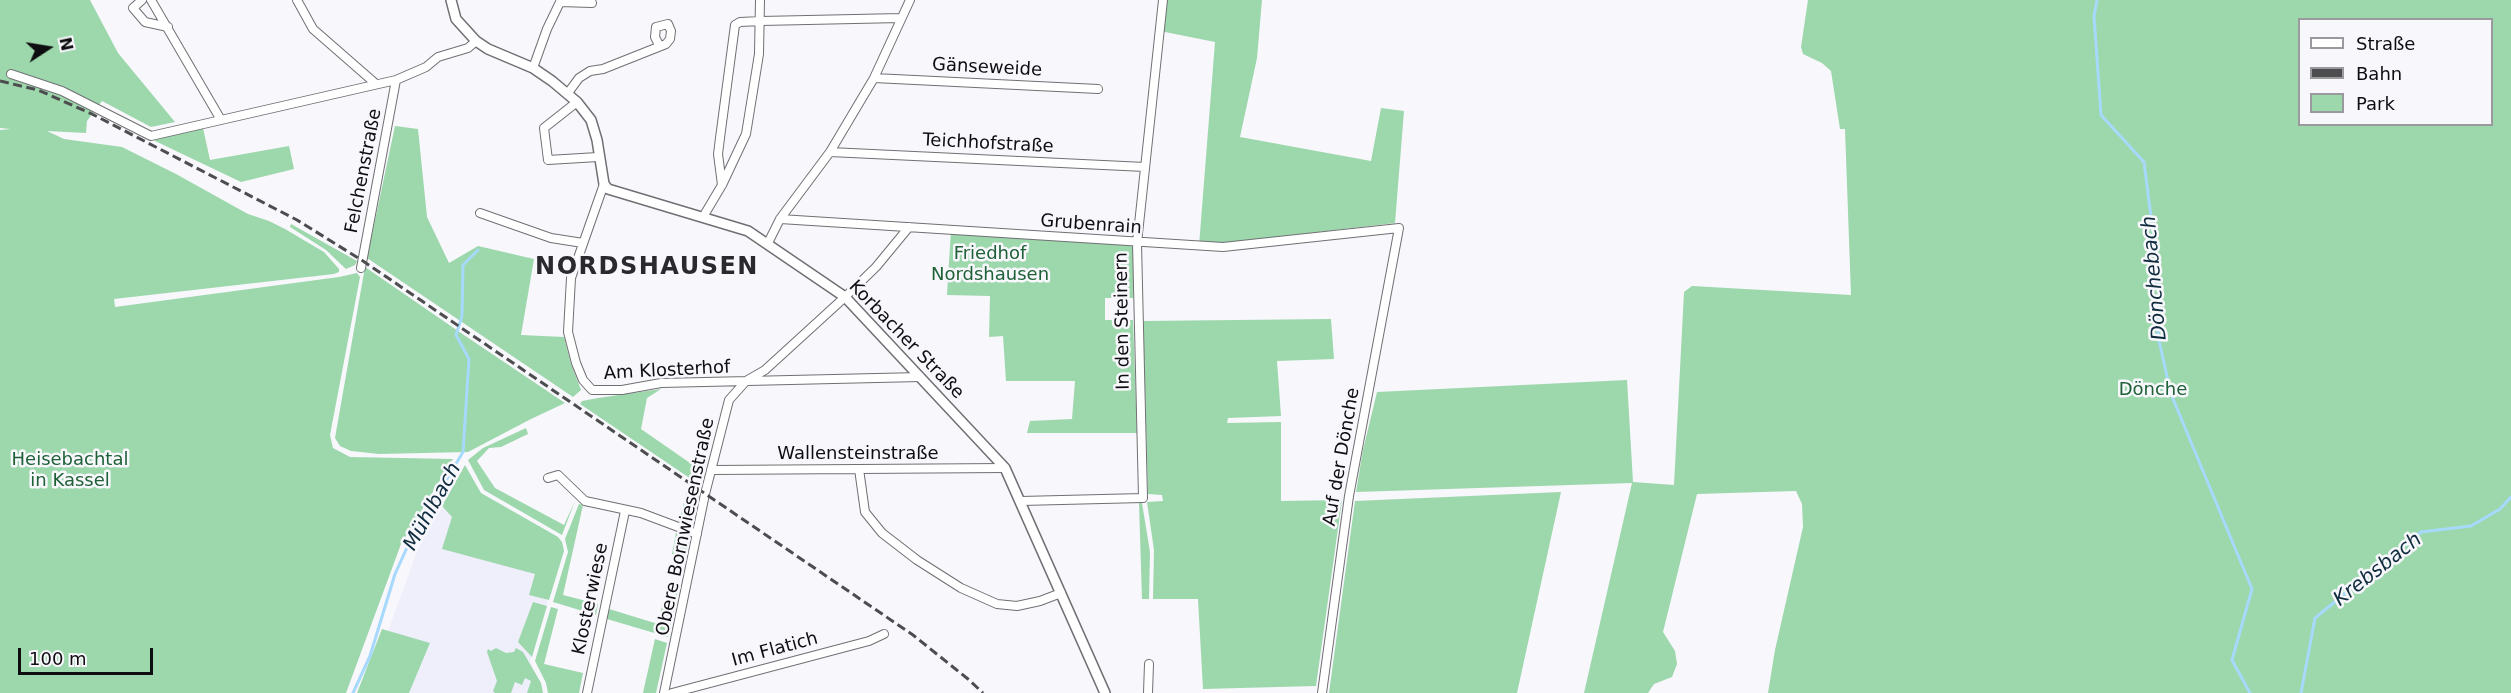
<!DOCTYPE html>
<html>
<head>
<meta charset="utf-8">
<style>
	body { margin:0 }
	#map { position:relative; width:2511px; height:693px; overflow:hidden; background:#f7f7fc; font-family:"DejaVu Sans",sans-serif }
	canvas { display:block }
	.legend { position:absolute; left:2298px; top:18px; width:195px; height:108px; box-sizing:border-box; background:#f7f7fc; border:2px solid #9a999d; margin:0; padding:8px 10px; list-style:none; font-size:18px; color:#0e0d0f }
	.legend li { display:flex; align-items:center; gap:12px; height:30px }
	.legend b { width:30px; border:2px solid #9a999d }
	.north { position:absolute; left:18px; top:18px; width:60px; height:60px; -webkit-text-stroke:4px #f7f7fc; paint-order:stroke; rotate:78deg; font-size:16px; font-weight:700; line-height:24px; text-align:center; color:#0e0d0f }
	.north::after { content:''; display:block; margin:auto; width:21px; height:27px; background:#0e0d0f; clip-path:polygon(50% 0,100% 100%,50% 72%,0 100%) }
	.scale { position:absolute; left:18px; top:648px; width:135px; height:27px; box-sizing:border-box; border:3px solid #0e0d0f; border-top:0; padding-left:8px; font-size:18px; line-height:21px; white-space:nowrap; color:#0e0d0f; -webkit-text-stroke:4px #f7f7fc; paint-order:stroke }
</style>
</head>
<body>
<div id="map">
<canvas width="2511" height="693"></canvas>
<ul class="legend">
<li><b style="height:8px;background:#fff"></b>Straße</li>
<li><b style="height:8px;background:#4d4c4f"></b>Bahn</li>
<li><b style="height:16px;background:#9dd7ac"></b>Park</li>
</ul>
<div class="north">N</div>
<div class="scale">100 m</div>
</div>
<script>
const ctx = document.querySelector('canvas').getContext('2d');
ctx.lineJoin = 'round';
function fill(path, color) { ctx.fillStyle = color; ctx.fill(path, 'evenodd'); }
const toPath = rows => new Path2D(rows.map(r => 'M' + r).join(''));
function strokePath(path, color, width, dash) { ctx.strokeStyle = color; ctx.lineWidth = width; ctx.lineCap = dash ? 'butt' : 'round'; ctx.setLineDash(dash || []); ctx.stroke(path); }
function drawText(font, color, halo, rows, align = 'center') {
  ctx.font = font + ' "DejaVu Sans",sans-serif'; ctx.lineWidth = 5; ctx.setLineDash([]); ctx.textBaseline = 'middle'; ctx.strokeStyle = halo; ctx.fillStyle = color; for (const [text, x, y, turn = 0] of rows) {
    ctx.save(); ctx.translate(x, y); ctx.rotate((+turn || 0) * Math.PI / 180); ctx.textAlign = isNaN(turn) ? turn : align; if (halo) ctx.strokeText(text, 0, 0); ctx.fillText(text, 0, 0); ctx.restore();
  }
}
const built = toPath([
	[465,465,481,493,558,537,564,547,530,662,541,683,543,693,409,693,430,644,388,631,418,549]
]);
const green = toPath([
	[0,0,90,0,118,53,175,122,151,127,102,101,87,121,86,133,47,131,64,139,122,147,176,174,248,214,269,221,285,229,324,252,339,269,339,272,334,274,114,299,115,307,339,277,357,273,360,277,330,435,333,448,350,457,453,459,401,544,346,693,0,693,0,130,11,129,0,128],
	[1163,0,1262,0,1257,58,1240,137,1371,161,1381,108,1404,111,1395,223,1199,246,1215,42,1160,31],
	[1808,0,2511,0,2511,693,1768,693,1775,650,1803,527,1802,504,1796,491,1697,494,1663,632,1675,651,1677,664,1672,677,1654,684,1648,693,1584,693,1632,483,1356,492,1363,450,1377,392,1627,380,1633,482,1674,485,1684,292,1692,286,1851,295,1845,129,1840,129,1831,71,1822,63,1803,54,1801,47],
	[2300,20,2492,20,2492,124,2300,124],
	[395,126,418,129,427,217,449,263,478,246,534,259,521,335,564,337,571,364,581,390,573,397,367,258],
	[203,128,210,160,289,146,294,169,241,182,153,140],
	[291,224,357,261,355,265,346,269,326,250,290,227],
	[951,230,1137,243,1133,298,1105,298,1105,320,1133,320,1137,433,1027,433,1030,421,1072,419,1075,381,1006,381,1003,336,989,337,990,296,947,295],
	[365,267,461,333,565,403,531,419,468,452,379,454,351,451,340,446,335,438],
	[1331,319,1334,359,1277,361,1281,416,1228,418,1227,423,1281,422,1281,501,1342,500,1316,686,1203,689,1198,599,1153,599,1154,550,1147,502,1163,501,1162,495,1148,494,1143,321],
	[661,389,647,398,641,429,703,472,700,485,580,404,582,401,598,398],
	[526,428,528,434,501,447,489,448,477,461,495,488,564,525,575,501,562,535,484,490,468,460,483,448],
	[465,465,481,493,558,537,562,542,564,551,549,600,529,595,535,574,442,549,452,517,442,506],
	[687,490,699,495,690,527,679,523],
	[1561,492,1517,693,1329,693,1355,501],
	[1139,503,1142,503,1150,552,1149,599,1142,599],
	[579,504,583,505,563,595,598,604,596,615,553,602,568,552,565,539],
	[676,533,689,539,685,559,672,554],
	[678,586,679,586,668,637,607,619,609,609,658,624,663,601,673,604],
	[533,602,547,606,532,657,518,642],
	[551,607,558,609,544,664,583,673,579,693,548,693,546,683,535,661],
	[382,629,430,643,409,693,357,693],
	[655,639,667,643,656,693,643,693],
	[496,648,506,653,514,652,516,648,523,652,541,683,543,693,527,693,531,681,525,678,522,685,515,682,511,693,495,693,493,691,497,681,487,652,488,649,491,651]
]);
const stream = toPath([
	[2097,0,2094,16,2101,115,2144,162,2159,279,2158,336,2171,394,2252,589,2232,660,2250,693],
	[353,693,370,656,395,574,410,541,463,452,469,359,456,335,462,316,463,265,478,250],
	[2301,693,2315,618,2421,532,2471,526,2500,509,2511,497]
]);
const minor = toPath([
	[142,0,133,8,145,22,168,27],
	[151,0,221,120,396,80,426,67,438,57,468,48,476,41],
	[297,0,313,29,376,84],
	[560,2,592,3],
	[533,68,547,29,561,0],
	[11,74,62,91,151,136,221,120],
	[874,78,1098,89],
	[568,93,579,78,590,71,603,69,666,44,670,39,671,31,668,24,656,27,655,37,659,45],
	[577,102,544,128,548,160,598,157],
	[830,152,1145,167],
	[604,184,571,278,568,332,576,363,583,380,592,390,622,390,661,383,920,377],
	[722,185,718,154,720,138,735,25,740,22,761,21,901,18],
	[480,213,551,238,583,243],
	[703,217,722,185,746,134,759,54,760,0],
	[780,219,1223,247,1399,228,1349,496,1322,693],
	[768,243,780,219,830,152,874,78,910,0],
	[361,268,396,80],
	[859,469,865,512,882,533,917,560,961,588,997,604,1017,606,1040,601,1061,593],
	[711,470,1005,468],
	[548,478,558,475,585,501,641,513,697,534],
	[1021,501,1143,498,1137,243,1163,0],
	[587,693,625,511],
	[664,693,705,494,729,400,746,381,765,370,845,297,876,267,909,227],
	[672,693,869,641,884,634],
	[1148,693,1149,664]
]);
const tertiary = toPath([
	[451,0,456,19,476,41,488,49,533,68,552,81,577,102,591,120,597,140,604,184,608,189,748,231,845,297,1005,468,1105,693]
]);
const rail = toPath([
	[0,81,38,90,92,114,297,220,363,261,913,635,968,679,983,693]
]);
const streetNames = [
	["Gänseweide",987,68,3],
	["Teichhofstraße",988,144,3],
	["Felchenstraße",364,171,-79],
	["Grubenrain",1091,225,4],
	["In den Steinern",1123,321,-91],
	["Korbacher Straße",906,340,46],
	["Am Klosterhof",667,371,-3],
	["Wallensteinstraße",858,454],
	["Auf der Dönche",1342,457,-80],
	["Obere Bornwiesenstraße",686,527,-78],
	["Klosterwiese",591,599,-78],
	["Im Flatich",775,650,-15]
];
const parkNames = [
	["Friedhof",990,254],
	["Nordshausen",990,275],
	["Dönche",2153,390],
	["Heisebachtal",70,460],
	["in Kassel",70,481]
];
const waterNames = [
	["Dönchebach",2155,278,-95],
	["Mühlbach",433,507,-61],
	["Krebsbach",2378,570,-38]
];
const districtNames = [
	["NORDSHAUSEN",647,268]
];
fill(built, '#efeefb');
fill(green, '#9dd7ac');
strokePath(stream, '#a6d9fc', 3);
strokePath(minor, '#707074', 10);
strokePath(tertiary, '#707074', 12);
strokePath(minor, '#fff', 8);
strokePath(tertiary, '#fff', 9);
strokePath(rail, '#4d4c4f', 3, [9, 4.5]);
drawText('18px', '#0e0d0f', '#f7f7fc', streetNames);
drawText('18px', '#1f6137', '#f7f7fc', parkNames);
drawText('italic 20px', '#0f2c3e', '#f7f7fc', waterNames);
ctx.letterSpacing = '1.5px';
drawText('bold 24px', '#2a2a2e', '#f7f7fc', districtNames);
ctx.letterSpacing = '0px';
</script>
</body>
</html>
